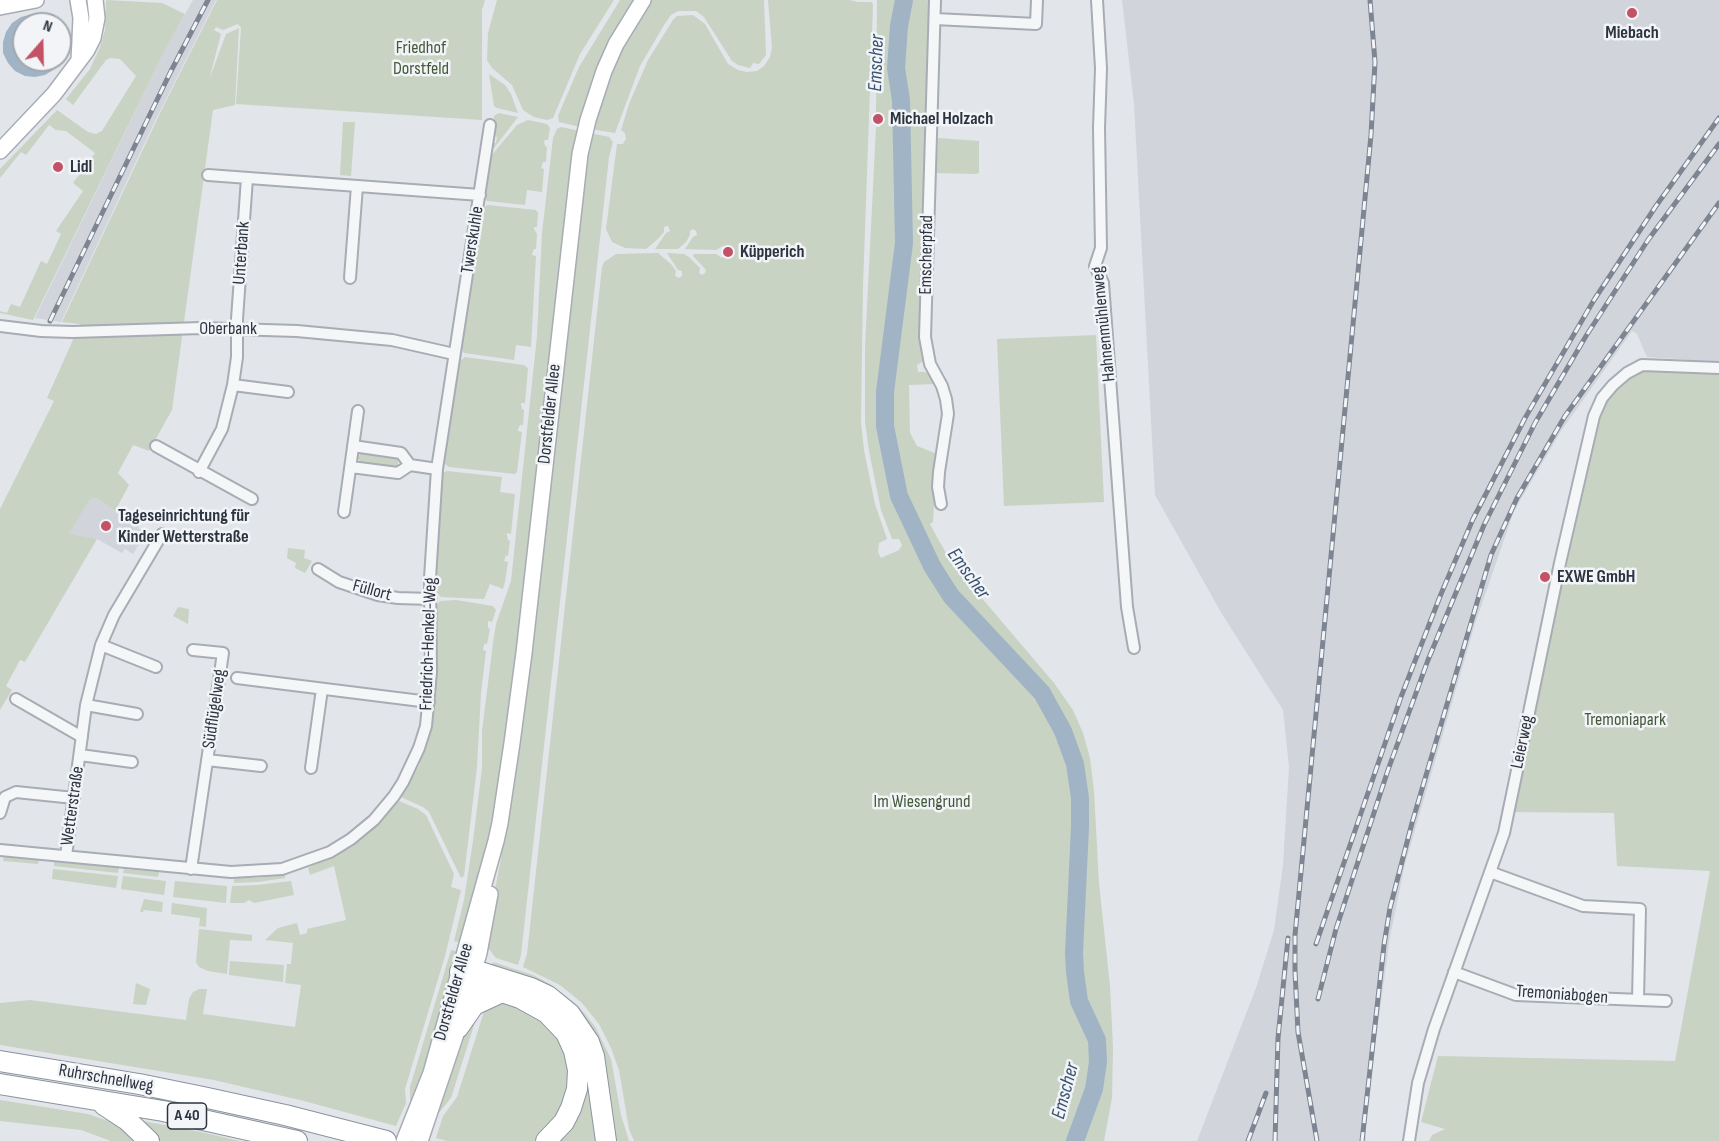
<!DOCTYPE html>
<html>
<head>
<meta charset="utf-8">
<style>
	body { margin:0 }
	#map { position:relative; width:1719px; height:1141px; overflow:hidden; background:#e2e5ea; font-family:"Sofia Sans Condensed",sans-serif }
	canvas { display:block }
	.north { position:absolute; left:12px; top:12px; width:60px; height:60px; box-sizing:border-box; background:#f2f4f7; border:2px solid #a3a7ae; border-radius:50%; rotate:20deg; font-size:16px; font-weight:700; line-height:24px; text-align:center; color:#2c3440 }
	.north::after { content:''; display:block; margin:auto; width:21px; height:27px; background:#c45266; clip-path:polygon(50% 0,100% 100%,50% 72%,0 100%) }
</style>
</head>
<body>
<div id="map">
<canvas width="1719" height="1141"></canvas>
<div class="north">N</div>
</div>
<script>
const ctx = document.querySelector('canvas').getContext('2d');
ctx.lineJoin = 'round';
function fill(path, color) { ctx.fillStyle = color; ctx.fill(path, 'evenodd'); }
const toPath = rows => new Path2D(rows.map(r => 'M' + r).join(''));
function strokePath(path, color, width, dash) { ctx.strokeStyle = color; ctx.lineWidth = width; ctx.lineCap = dash ? 'butt' : 'round'; ctx.setLineDash(dash || []); ctx.stroke(path); }
function drawText(font, color, halo, rows, align = 'center') {
  ctx.font = font + ' "Sofia Sans Condensed",sans-serif'; ctx.lineWidth = 5; ctx.setLineDash([]); ctx.textBaseline = 'middle'; ctx.strokeStyle = halo; ctx.fillStyle = color; for (const [text, x, y, turn = 0] of rows) {
    ctx.save(); ctx.translate(x, y); ctx.rotate((+turn || 0) * Math.PI / 180); ctx.textAlign = isNaN(turn) ? turn : align; if (halo) ctx.strokeText(text, 0, 0); ctx.fillText(text, 0, 0); ctx.restore();
  }
}
const built = toPath([
	[193,0,216,0,155,121,61,322,35,318,163,54],
	[1122,0,1719,0,1719,362,1647,357,1637,334,1632,331,1561,431,1514,511,1475,624,1405,864,1390,937,1365,1119,1366,1141,1197,1141,1256,988,1274,930,1283,865,1289,767,1283,710,1222,614,1155,495,1134,104],
	[97,498,115,511,142,520,138,528,145,532,144,536,133,554,125,549,122,553,97,539,68,535,90,499]
]);
const green = toPath([
	[106,0,162,3,185,14,163,54,33,320,0,313,0,311,7,313,11,304,20,307,41,261,47,264,61,234,56,231,83,191,73,183,95,153,66,131,56,130,49,125,26,155,21,152,0,178,0,169,57,110,88,132,96,134,102,131,136,76,120,59,110,58,106,60,73,105,66,99,90,69,100,47,105,30],
	[217,0,485,0,482,10,482,120,236,104,241,28,238,24,223,30,216,27,214,30,221,34,209,80,226,34,239,28,235,105,213,110,172,410,149,451,133,445,118,473,129,485,115,511,97,498,90,499,69,534,97,539,25,662,20,660,6,686,12,690,0,710,0,509,54,401,47,398,80,324,62,322,161,111],
	[497,0,614,0,580,54,553,118,547,120,534,117,523,110,512,85,492,68,487,60,488,33],
	[620,0,636,0,580,127,559,122,558,116,579,67],
	[649,0,764,0,766,55,759,64,753,63,750,68,738,65,732,61,704,17,696,11,678,11,671,15,664,25,640,66,615,133,590,129,610,68],
	[768,0,850,0,858,2,871,2,873,4,863,286,861,422,864,450,875,504,887,539,879,543,878,552,881,558,899,550,902,545,899,539,892,539,881,510,869,451,865,422,865,347,876,127,880,127,880,118,876,117,877,0,931,0,925,136,920,337,925,360,917,365,918,372,925,372,930,375,935,384,909,385,910,433,917,446,937,454,933,522,930,524,938,539,952,563,1054,683,1073,710,1083,733,1090,758,1094,791,1099,883,1110,986,1113,1047,1112,1098,1104,1141,634,1141,629,1129,619,1070,611,1048,599,1024,582,1003,560,985,523,967,527,954,602,267,604,262,616,254,658,253,671,264,676,271,675,276,679,278,682,276,682,271,678,270,667,253,684,254,689,257,700,268,699,273,702,275,705,273,706,270,693,256,694,254,716,254,722,258,727,253,726,248,723,246,716,250,685,249,693,237,697,235,696,231,693,229,690,231,690,235,686,242,678,249,655,249,666,233,670,231,668,226,664,227,664,232,659,238,646,249,625,248,612,242,606,229,617,144,623,144,626,139,625,133,621,130,629,104,648,60,673,20,677,16,693,15,705,24,728,64,738,70,747,72,757,71,764,66,770,57,772,48],
	[489,74,505,85,511,94,518,113,497,108,494,106],
	[499,113,518,117,491,152,492,142,496,143,497,137,493,136,494,116],
	[528,120,547,124,550,128,548,140,545,140,544,142,545,146,547,147,546,162,543,162,541,168,544,169,542,192,527,190,525,205,487,201,484,197,490,157,517,125],
	[343,122,355,122,351,176,340,175],
	[561,127,609,137,613,142,609,157,521,955,518,965,496,958,489,949,484,948,501,858,525,694,514,689,494,814,476,894,463,943,454,941,464,900,473,841,482,768,482,731,493,643,496,624,511,581,537,336,542,233,553,138,557,129],
	[938,138,979,141,979,173,976,174,936,173],
	[488,205,536,210,538,213,537,227,534,227,534,229,537,234,536,249,534,249,532,254,532,255,536,256,531,347,516,345,514,360,464,353,461,349,482,208],
	[1096,335,1104,502,1004,506,997,339],
	[465,357,524,365,528,368,525,403,521,403,521,404,522,409,524,410,523,425,520,425,518,429,518,431,522,432,517,472,515,474,449,467,444,463,460,361],
	[1642,367,1719,370,1719,1141,1429,1141,1432,1135,1445,1129,1421,1122,1438,1056,1675,1061,1710,871,1617,866,1614,813,1510,812,1541,665,1603,398],
	[364,452,395,457,398,459,398,465,393,468,361,464,358,458,361,453],
	[447,471,502,477,500,492,515,494,511,534,507,533,507,535,508,540,510,541,508,556,506,555,504,561,508,562,505,582,503,589,490,584,484,599,441,597,436,592,439,511,442,476,443,473],
	[288,548,305,550,304,558,312,561,305,573,295,568,296,563,287,558],
	[456,600,493,606,496,610,492,622,488,621,488,628,490,629,487,644,485,643,483,648,483,650,486,651,481,693,477,767,464,876,461,878,429,812,423,807,401,797,419,766,432,719,436,687,437,605,440,601],
	[178,607,189,609,188,624,173,616],
	[399,801,418,809,426,815,454,874,451,887,461,890,445,956,405,1089,406,1103,396,1126,304,1101,214,1080,0,1045,0,1003,30,1000,186,1020,189,999,193,992,199,989,207,989,203,1014,295,1027,301,985,285,983,287,964,291,964,293,943,265,940,278,928,297,923,300,935,307,933,307,929,346,920,334,866,310,875,308,868,350,848,368,834],
	[4,856,39,860,38,864,3,861],
	[54,861,119,868,118,873,54,866],
	[53,869,118,876,116,888,52,879],
	[124,869,159,872,158,877,123,873],
	[285,874,285,878,258,882,234,883,234,878,258,878],
	[123,876,166,881,164,895,121,889],
	[175,881,227,886,226,903,173,897],
	[291,881,294,895,254,903,249,900,244,903,230,903,232,886,257,885],
	[144,899,163,902,162,912,144,910,143,912,140,912],
	[172,903,207,908,206,927,199,926,200,918,171,914],
	[199,929,252,935,252,941,230,940,227,974,208,971,199,967,196,962],
	[451,950,460,952,419,1087,410,1105,410,1087],
	[230,961,284,965,283,982,229,975],
	[493,962,533,975,550,984,575,1003,586,1015,596,1028,611,1059,621,1115,629,1141,611,1141,602,1067,491,968],
	[136,983,150,989,146,1005,133,1004],
	[499,998,550,1021,571,1058,571,1096,538,1141,447,1141,436,1138,443,1116,457,1097,487,1002],
	[477,1016,451,1098,438,1114,434,1124,433,1124,466,1023],
	[579,1035,601,1141,555,1141,578,1048],
	[0,1100,88,1114,117,1124,142,1141,111,1141,81,1130,0,1121],
	[138,1120,201,1132,240,1141,154,1141]
]);
const water = toPath([
	[32,14,42,15,56,24,24,24,24,60,60,60,60,29,65,44,64,54,53,70,45,75,35,77,25,76,15,71,8,63,3,53,3,42,6,32,12,23,21,17]
]);
const river = toPath([
	[904,0,899,26,896,68,901,100,904,243,885,392,885,426,899,496,932,566,951,596,1042,693,1063,731,1075,764,1080,798,1080,827,1074,953,1075,972,1079,1001,1097,1040,1098,1062,1094,1089,1075,1141]
]);
const street = toPath([
	[935,0,925,337,930,364,942,386,946,399,948,414,939,472,938,487,941,504],
	[1097,0,1101,68,1099,128,1101,248,1095,266,1103,283,1127,607,1134,648],
	[935,19,1036,24,1037,0],
	[208,175,480,195],
	[350,278,357,186],
	[0,326,41,331,73,332,201,328,297,331,392,340,454,354],
	[233,385,288,392],
	[156,446,252,499],
	[353,446,401,453,410,465,437,469],
	[351,467,398,473,410,465],
	[199,472,222,429,233,385,237,357,237,319,247,178],
	[344,512,358,411],
	[318,569,339,582,378,595,398,598,431,599],
	[101,645,156,667],
	[237,678,429,702],
	[16,699,82,737],
	[86,705,137,714],
	[80,755,132,762],
	[207,760,261,766],
	[311,768,322,689],
	[0,813,5,797,16,792,74,798],
	[0,850,231,872,282,869,330,852,351,839,374,820,394,796,403,782,419,748,426,726,431,672,430,578,437,469,490,125],
	[66,856,86,705,101,645,114,615,162,534],
	[191,869,223,653,193,650],
	[1490,872,1583,906,1640,909,1638,1000],
	[1454,972,1516,995,1666,1001],
	[1409,1141,1418,1083,1434,1029,1504,833,1560,563,1594,416,1602,398,1613,385,1627,373,1642,365,1719,368]
]);
const secondary = toPath([
	[78,0,81,18,79,60],
	[0,7,36,0],
	[0,151,54,94,87,50,93,38,97,18,95,0],
	[404,1141,431,1073,496,841,500,823,512,743,524,653,580,154,588,120,604,71,616,44,643,0],
	[420,1141,458,1028,463,1006,479,953,490,894]
]);
const highway = toPath([
	[460,972,474,970,531,988,548,996,570,1014,589,1042,594,1056,606,1141],
	[460,972,470,983,502,992],
	[458,1028,474,1005,502,992,520,998,547,1013,566,1033,574,1051,578,1070,577,1089,571,1108,564,1122,546,1141],
	[0,1061,139,1084,203,1097,285,1115,386,1141],
	[0,1084,163,1111,297,1141],
	[104,1105,127,1120,149,1141]
]);
const rail = toPath([
	[50,321,171,71,208,0],
	[1316,944,1401,697,1441,594,1473,519,1525,418,1594,300,1656,206,1719,118],
	[1318,999,1336,929,1388,770,1428,660,1484,525,1535,423,1586,336,1648,240,1719,144],
	[1248,1141,1266,1093],
	[1275,1141,1278,1038,1288,938],
	[1317,1141,1298,1032,1295,971,1295,935,1371,135,1375,62,1370,0],
	[1362,1141,1384,945,1390,908,1412,823,1491,555,1517,498,1565,416,1719,203]
]);
const markers = [
	[1632,13,6,"#c45266"],
	[878,119,6,"#c45266"],
	[58,167,6,"#c45266"],
	[728,252,6,"#c45266"],
	[106,526,6,"#c45266"],
	[1545,577,6,"#c45266"]
];
const shields = [
	[187,1116,39]
];
const shieldNames = [
	["A 40",187,1116]
];
const poiNames = [
	["Miebach",1632,33,"center"],
	["Michael Holzach",890,119],
	["Lidl",70,167],
	["Küpperich",740,252],
	["Tageseinrichtung für",118,516],
	["Kinder Wetterstraße",118,537],
	["EXWE GmbH",1557,577]
];
const parkNames = [
	["Friedhof",421,48],
	["Dorstfeld",421,69],
	["Tremoniapark",1625,720],
	["Im Wiesengrund",922,802]
];
const streetNames = [
	["Twerskuhle",473,240,-81],
	["Unterbank",242,253,-86],
	["Emscherpfad",927,255,-89],
	["Hahnenmühlenweg",1104,324,-96],
	["Oberbank",228,329],
	["Dorstfelder Allee",550,414,-84],
	["Füllort",372,591,15],
	["Friedrich-Henkel-Weg",429,644,-88],
	["Südflügelweg",215,709,-82],
	["Leierweg",1523,742,-78],
	["Wetterstraße",73,806,-82],
	["Dorstfelder Allee",454,992,-74],
	["Tremoniabogen",1562,995,4],
	["Ruhrschnellweg",106,1079,10]
];
const waterNames = [
	["Emscher",877,63,-88],
	["Emscher",968,574,54],
	["Emscher",1066,1091,-75]
];
fill(built, '#d1d4db');
fill(green, '#c8d3c4');
fill(water, '#a0b4c6');
strokePath(river, '#a0b4c6', 18);
strokePath(street, '#a8acb4', 14);
strokePath(secondary, '#a8acb4', 18);
strokePath(highway, '#8b939f', 22);
strokePath(street, '#f5f6f8', 10);
strokePath(secondary, '#fff', 15);
strokePath(highway, '#fff', 20);
strokePath(rail, '#7d8592', 5);
strokePath(rail, '#f2f4f7', 3, [9]);
for (const [x, y, r, color] of markers) { const dot = new Path2D(); dot.arc(x, y, r, 0, 2 * Math.PI); ctx.fillStyle = color; ctx.fill(dot); strokePath(dot, '#f2f4f7', 2); }
for (const [x, y, w] of shields) { const box = new Path2D(); box.roundRect(x - w / 2, y - 13, w, 26, 4.5); ctx.fillStyle = '#f2f4f7'; ctx.fill(box); strokePath(box, '#2c3440', 1.5); }
drawText('bold 16px', '#2c3440', null, shieldNames);
drawText('bold 18px', '#2c3440', '#f2f4f7', poiNames, 'left');
drawText('18px', '#415b3a', '#f2f4f7', parkNames);
drawText('18px', '#2c3440', '#f2f4f7', streetNames);
drawText('italic 20px', '#395371', '#f2f4f7', waterNames);
</script>
</body>
</html>
